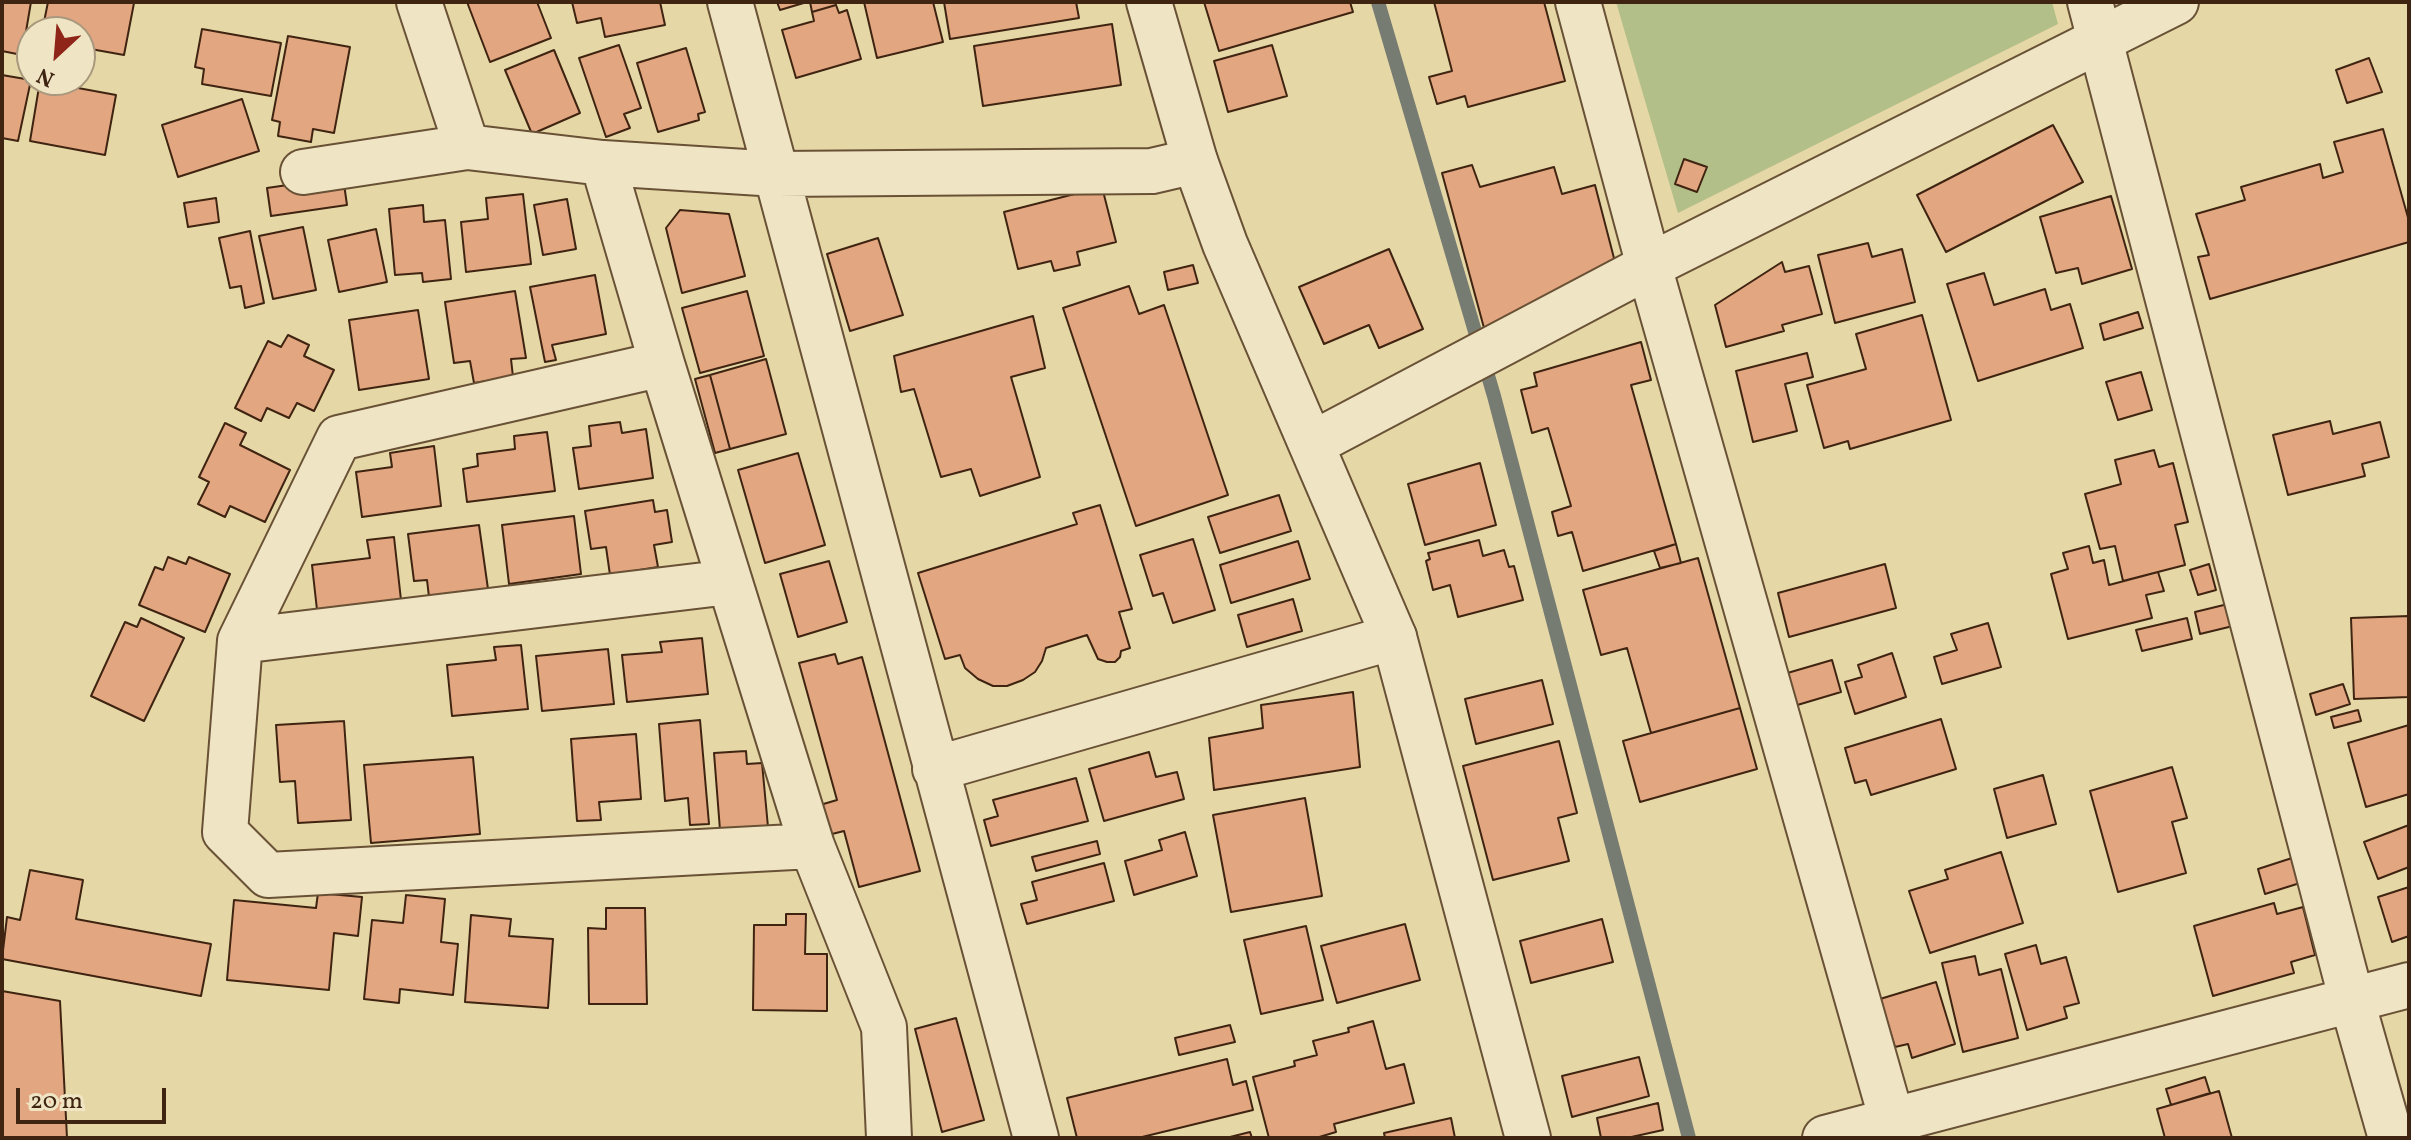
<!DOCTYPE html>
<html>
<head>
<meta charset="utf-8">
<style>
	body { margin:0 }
	#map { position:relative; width:2411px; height:1140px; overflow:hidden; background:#e6d7a6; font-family:Vollkorn,serif }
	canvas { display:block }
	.frame { position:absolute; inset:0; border:4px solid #3f2411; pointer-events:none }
	.north { position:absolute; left:16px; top:16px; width:80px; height:80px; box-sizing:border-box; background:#efe5c5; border:2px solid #a9987d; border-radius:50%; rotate:206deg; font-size:22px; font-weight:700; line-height:32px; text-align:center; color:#3f2411 }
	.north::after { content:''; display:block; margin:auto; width:28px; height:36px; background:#8f2418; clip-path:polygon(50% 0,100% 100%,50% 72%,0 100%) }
	.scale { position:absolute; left:16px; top:1088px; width:150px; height:36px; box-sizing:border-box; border:4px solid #3f2411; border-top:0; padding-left:10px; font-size:24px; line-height:28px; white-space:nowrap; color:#3f2411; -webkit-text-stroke:6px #efe5c5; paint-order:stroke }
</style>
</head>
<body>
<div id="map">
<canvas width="2411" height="1140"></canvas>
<div class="frame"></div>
<div class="north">N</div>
<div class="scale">20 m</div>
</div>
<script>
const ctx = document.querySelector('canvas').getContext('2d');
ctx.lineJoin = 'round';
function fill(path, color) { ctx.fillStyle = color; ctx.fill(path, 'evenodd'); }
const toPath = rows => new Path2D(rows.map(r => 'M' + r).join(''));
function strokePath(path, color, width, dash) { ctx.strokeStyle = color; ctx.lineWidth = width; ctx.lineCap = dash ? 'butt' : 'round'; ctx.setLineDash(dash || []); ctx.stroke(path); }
const green = toPath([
	[1616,2,2052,2,2058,24,1678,213]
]);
const stream = toPath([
	[1378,2,1494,396,1689,1138]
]);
const building = toPath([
	[2,2,31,2,22,55,2,51,2,2],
	[48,2,134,3,124,55,85,48,83,58,80,57,80,32,42,32,48,2],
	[467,2,537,2,551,38,490,62,467,2],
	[572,2,660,2,665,25,605,37,601,18,577,23,572,2],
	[777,2,807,2,780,10,777,2],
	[810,2,835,2,836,5,812,12,810,2],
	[864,2,933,2,943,42,877,58,864,2],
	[944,2,1076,2,1079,18,950,39,944,2],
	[1204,2,1350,2,1353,12,1219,51,1204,2],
	[1434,2,1544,2,1565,81,1468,107,1465,96,1437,104,1429,77,1452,71,1434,2],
	[836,5,839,13,847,10,861,59,796,78,782,30,814,21,812,12,836,5],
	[1112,24,1121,85,983,106,974,46,1112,24],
	[202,29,281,43,271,96,202,84,204,69,195,67,202,29],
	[288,36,350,47,334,133,313,129,311,142,278,136,280,122,272,120,288,36],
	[619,45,641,108,624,114,630,128,606,137,579,58,619,45],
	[1272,45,1287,96,1228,112,1214,61,1272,45],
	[686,48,705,112,698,114,699,120,658,132,637,63,686,48],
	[554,50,580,113,532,134,505,70,554,50],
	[2369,58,2382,92,2347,103,2336,70,2369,58],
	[2,75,31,80,18,141,2,138,2,75],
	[40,81,116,95,105,155,30,141,40,81],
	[242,99,259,151,178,177,162,125,242,99],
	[2053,125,2083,182,1946,252,1917,195,2053,125],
	[2383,129,2409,221,2409,242,2210,299,2198,257,2209,255,2196,214,2245,200,2241,187,2320,164,2323,178,2343,172,2334,142,2383,129],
	[1684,159,1707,167,1697,192,1675,184,1684,159],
	[1472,165,1480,187,1554,167,1562,194,1595,185,1615,262,1484,328,1442,173,1472,165],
	[343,177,347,205,271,216,267,188,343,177],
	[1102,187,1116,242,1077,252,1080,265,1054,271,1051,261,1018,269,1004,212,1102,187],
	[523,194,531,264,466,272,461,222,488,219,486,198,523,194],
	[2111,196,2132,269,2082,284,2078,268,2056,273,2040,217,2111,196],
	[216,198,219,222,188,227,184,203,216,198],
	[567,199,576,249,543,255,534,205,567,199],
	[423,205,424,222,445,220,451,279,423,282,422,273,395,275,389,209,423,205],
	[680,210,729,214,745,276,682,293,666,228,680,210],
	[303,227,316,290,273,299,259,236,303,227],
	[376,229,387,282,339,292,328,240,376,229],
	[250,231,264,303,245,308,241,286,230,288,219,238,250,231],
	[878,238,903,315,850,331,827,254,878,238],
	[1868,243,1872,257,1902,249,1915,302,1835,323,1818,255,1868,243],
	[1389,249,1423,329,1379,348,1369,325,1324,344,1299,287,1389,249],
	[1782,262,1785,272,1809,266,1822,314,1782,325,1784,331,1726,347,1715,305,1782,262],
	[1193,265,1198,283,1168,290,1164,272,1193,265],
	[1984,273,1994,305,2045,289,2051,310,2070,304,2083,348,1978,381,1947,284,1984,273],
	[595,275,606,334,552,345,556,360,545,362,530,287,595,275],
	[1129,286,1139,314,1164,305,1228,495,1136,526,1063,308,1129,286],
	[515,291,526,358,511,359,513,377,474,383,470,361,454,363,445,302,515,291],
	[747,291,764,356,700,373,682,308,747,291],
	[418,310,429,379,359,390,349,320,418,310],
	[2138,312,2143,328,2104,340,2100,324,2138,312],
	[1922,315,1951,420,1850,449,1848,441,1824,448,1807,385,1866,369,1856,334,1922,315],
	[1033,316,1045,368,1011,377,1040,477,980,496,971,469,941,477,914,389,901,392,894,356,1033,316],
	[288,335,309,345,304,356,334,370,314,411,297,403,289,418,267,408,261,421,235,408,268,341,281,347,288,335],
	[1641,342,1651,380,1631,385,1676,544,1583,571,1572,532,1558,536,1552,512,1571,506,1548,428,1532,433,1521,390,1537,386,1534,373,1641,342],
	[1807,353,1813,377,1785,384,1797,431,1753,442,1736,371,1807,353],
	[766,359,786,434,730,449,710,375,766,359],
	[2141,372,2152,410,2118,420,2106,382,2141,372],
	[710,375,730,449,715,453,695,379,710,375],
	[2330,421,2333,434,2380,422,2389,457,2362,464,2365,476,2288,495,2273,435,2330,421],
	[620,422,622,433,646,429,653,478,579,489,573,448,591,446,589,426,620,422],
	[225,423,246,433,240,445,290,470,265,522,230,506,225,517,198,504,209,482,199,477,225,423],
	[547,432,555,491,467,502,463,469,478,466,477,454,515,449,514,436,547,432],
	[434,446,441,506,362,517,356,472,392,467,390,453,434,446],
	[2154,450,2159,467,2173,463,2188,522,2175,525,2185,565,2123,581,2115,546,2100,549,2085,494,2121,484,2115,460,2154,450],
	[798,453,825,545,765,563,738,470,798,453],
	[1480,463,1496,525,1425,545,1408,484,1480,463],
	[1279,495,1291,531,1220,553,1208,517,1279,495],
	[653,500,655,512,667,510,672,542,654,545,658,567,610,575,606,547,591,549,585,511,653,500],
	[1100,505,1132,609,1119,612,1130,648,1121,651,1120,657,1115,662,1107,662,1098,659,1087,635,1046,648,1042,661,1035,672,1023,680,1007,686,993,686,978,679,965,668,960,655,945,659,918,573,1077,524,1073,513,1100,505],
	[574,516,581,574,509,584,502,525,574,516],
	[479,525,488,589,429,597,427,580,414,581,408,534,479,525],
	[394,537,401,600,317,610,312,565,370,558,367,540,394,537],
	[1193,539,1215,610,1173,623,1163,593,1153,596,1140,555,1193,539],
	[1479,540,1483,556,1504,550,1509,567,1514,566,1523,600,1458,617,1450,585,1433,590,1426,561,1430,559,1428,553,1479,540],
	[1298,541,1310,579,1231,603,1220,565,1298,541],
	[1676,544,1681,563,1660,568,1654,551,1676,544],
	[2089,546,2093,563,2104,560,2109,585,2158,572,2164,591,2146,595,2152,618,2068,639,2051,574,2068,569,2063,553,2089,546],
	[168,557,186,564,189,557,230,574,205,632,139,605,155,567,163,570,168,557],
	[1698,558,1740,708,1651,733,1627,648,1601,655,1583,590,1698,558],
	[829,561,847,622,798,637,780,574,829,561],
	[1885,564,1896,608,1789,637,1778,593,1885,564],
	[2209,564,2216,590,2198,595,2190,570,2209,564],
	[1293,599,1302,631,1247,647,1238,615,1293,599],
	[2228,604,2233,626,2200,634,2195,612,2228,604],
	[2409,616,2409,697,2354,699,2351,618,2409,616],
	[141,618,184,638,144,721,91,696,125,622,137,627,141,618],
	[2187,618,2192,639,2142,651,2136,630,2187,618],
	[1988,623,2001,667,1942,684,1934,657,1957,650,1951,634,1988,623],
	[702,638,708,694,627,702,622,655,662,652,660,642,702,638],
	[521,645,528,709,452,716,447,665,496,660,494,647,521,645],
	[608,649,614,704,542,711,536,656,608,649],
	[1892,653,1906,697,1855,714,1845,682,1862,677,1858,665,1892,653],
	[835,654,838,664,862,657,920,871,859,887,844,831,828,835,820,805,837,800,799,663,835,654],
	[1832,660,1841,692,1794,706,1784,674,1832,660],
	[1542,680,1553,724,1476,744,1465,699,1542,680],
	[2343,684,2350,704,2316,715,2310,694,2343,684],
	[1353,692,1360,767,1214,790,1209,738,1263,728,1261,705,1353,692],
	[1740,708,1757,769,1640,802,1623,741,1740,708],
	[2358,710,2361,721,2334,728,2331,717,2358,710],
	[1941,719,1956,769,1871,795,1866,780,1855,783,1845,748,1941,719],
	[700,720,709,824,690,825,688,798,665,801,659,724,700,720],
	[344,721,351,820,298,823,295,781,280,782,276,725,344,721],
	[2409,725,2409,794,2366,807,2348,743,2409,725],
	[636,734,641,799,599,802,601,820,577,821,571,739,636,734],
	[1559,741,1577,813,1558,818,1569,861,1493,880,1463,766,1559,741],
	[746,751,747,764,762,763,768,827,720,830,714,753,746,751],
	[1149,752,1156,777,1177,772,1184,799,1104,821,1089,769,1149,752],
	[473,757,480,834,371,843,364,765,473,757],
	[2172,767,2187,818,2172,822,2186,873,2118,892,2090,791,2172,767],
	[2043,775,2056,824,2007,838,1994,789,2043,775],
	[1076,778,1088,821,991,846,984,820,998,816,993,800,1076,778],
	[1305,798,1322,896,1231,912,1213,815,1305,798],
	[2409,825,2409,867,2378,879,2364,842,2409,825],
	[1185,832,1197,876,1134,895,1125,861,1162,850,1159,840,1185,832],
	[1097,841,1100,854,1036,871,1032,857,1097,841],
	[2001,852,2023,923,1930,953,1909,891,1948,879,1945,870,2001,852],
	[2292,858,2300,883,2265,894,2258,869,2292,858],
	[1104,863,1114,901,1027,924,1021,904,1037,900,1032,882,1104,863],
	[30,870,83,880,76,919,211,944,201,996,2,959,7,917,20,920,30,870],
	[2409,887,2409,936,2392,942,2378,897,2409,887],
	[318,893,362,897,358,936,334,933,329,990,227,980,234,900,316,908,318,893],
	[406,895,445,899,441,942,458,944,453,995,400,989,399,1003,364,999,372,920,403,923,406,895],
	[2274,903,2277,914,2303,907,2315,955,2291,962,2294,973,2213,996,2194,926,2274,903],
	[606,908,645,908,647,1004,589,1004,588,928,606,929,606,908],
	[786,914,806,914,805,954,827,954,827,1011,753,1010,754,925,786,925,786,914],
	[471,915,511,919,509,936,553,939,548,1008,465,1002,471,915],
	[1602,919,1613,962,1531,983,1520,941,1602,919],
	[1405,924,1420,980,1337,1003,1321,946,1405,924],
	[1306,926,1323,1000,1261,1014,1244,940,1306,926],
	[2036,945,2041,964,2066,957,2079,1003,2064,1007,2067,1018,2027,1030,2005,954,2036,945],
	[1975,956,1979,975,2001,969,2018,1038,1963,1052,1942,963,1975,956],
	[1936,982,1955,1044,1912,1058,1908,1044,1895,1047,1880,999,1936,982],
	[2,991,60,1001,67,1138,2,1138,2,991],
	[956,1018,984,1120,942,1132,915,1029,956,1018],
	[1373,1021,1386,1069,1404,1064,1414,1103,1334,1124,1336,1132,1316,1138,1269,1138,1253,1077,1295,1066,1294,1061,1317,1055,1313,1041,1349,1032,1348,1028,1373,1021],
	[1230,1025,1235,1042,1179,1055,1175,1038,1230,1025],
	[1639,1057,1649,1096,1572,1117,1562,1076,1639,1057],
	[1227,1059,1233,1085,1246,1081,1253,1110,1138,1138,1077,1138,1067,1098,1227,1059],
	[2205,1077,2210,1093,2171,1105,2166,1089,2205,1077],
	[2219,1091,2232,1138,2165,1138,2157,1109,2219,1091],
	[1658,1103,1663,1130,1627,1138,1601,1138,1597,1118,1658,1103],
	[1451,1118,1455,1138,1385,1138,1384,1133,1451,1118],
	[1250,1132,1252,1138,1226,1138,1250,1132]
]);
const minor = toPath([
	[419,2,467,147,603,163,777,174,1152,171,1195,161],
	[730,2,1036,1138],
	[1578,2,1649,266,1897,1138],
	[2090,2,2352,1001,2391,1138],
	[603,163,662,364],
	[303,172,467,147],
	[662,364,812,846,268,875,225,832,240,641,339,438,662,364],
	[240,641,729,582],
	[935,769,1394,637],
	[812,846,884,1027,889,1138],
	[1825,1138,2409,985]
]);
const tertiary = toPath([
	[1149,2,1195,161,1225,244,1394,637,1528,1138],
	[1312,444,1649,266,2176,2]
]);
fill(green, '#b3bf88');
strokePath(stream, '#777c72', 14);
fill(building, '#e2a680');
strokePath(building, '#3f2411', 2);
strokePath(minor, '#695136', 48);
strokePath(tertiary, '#695136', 48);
strokePath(minor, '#efe5c5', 44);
strokePath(tertiary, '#efe5c5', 44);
</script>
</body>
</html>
